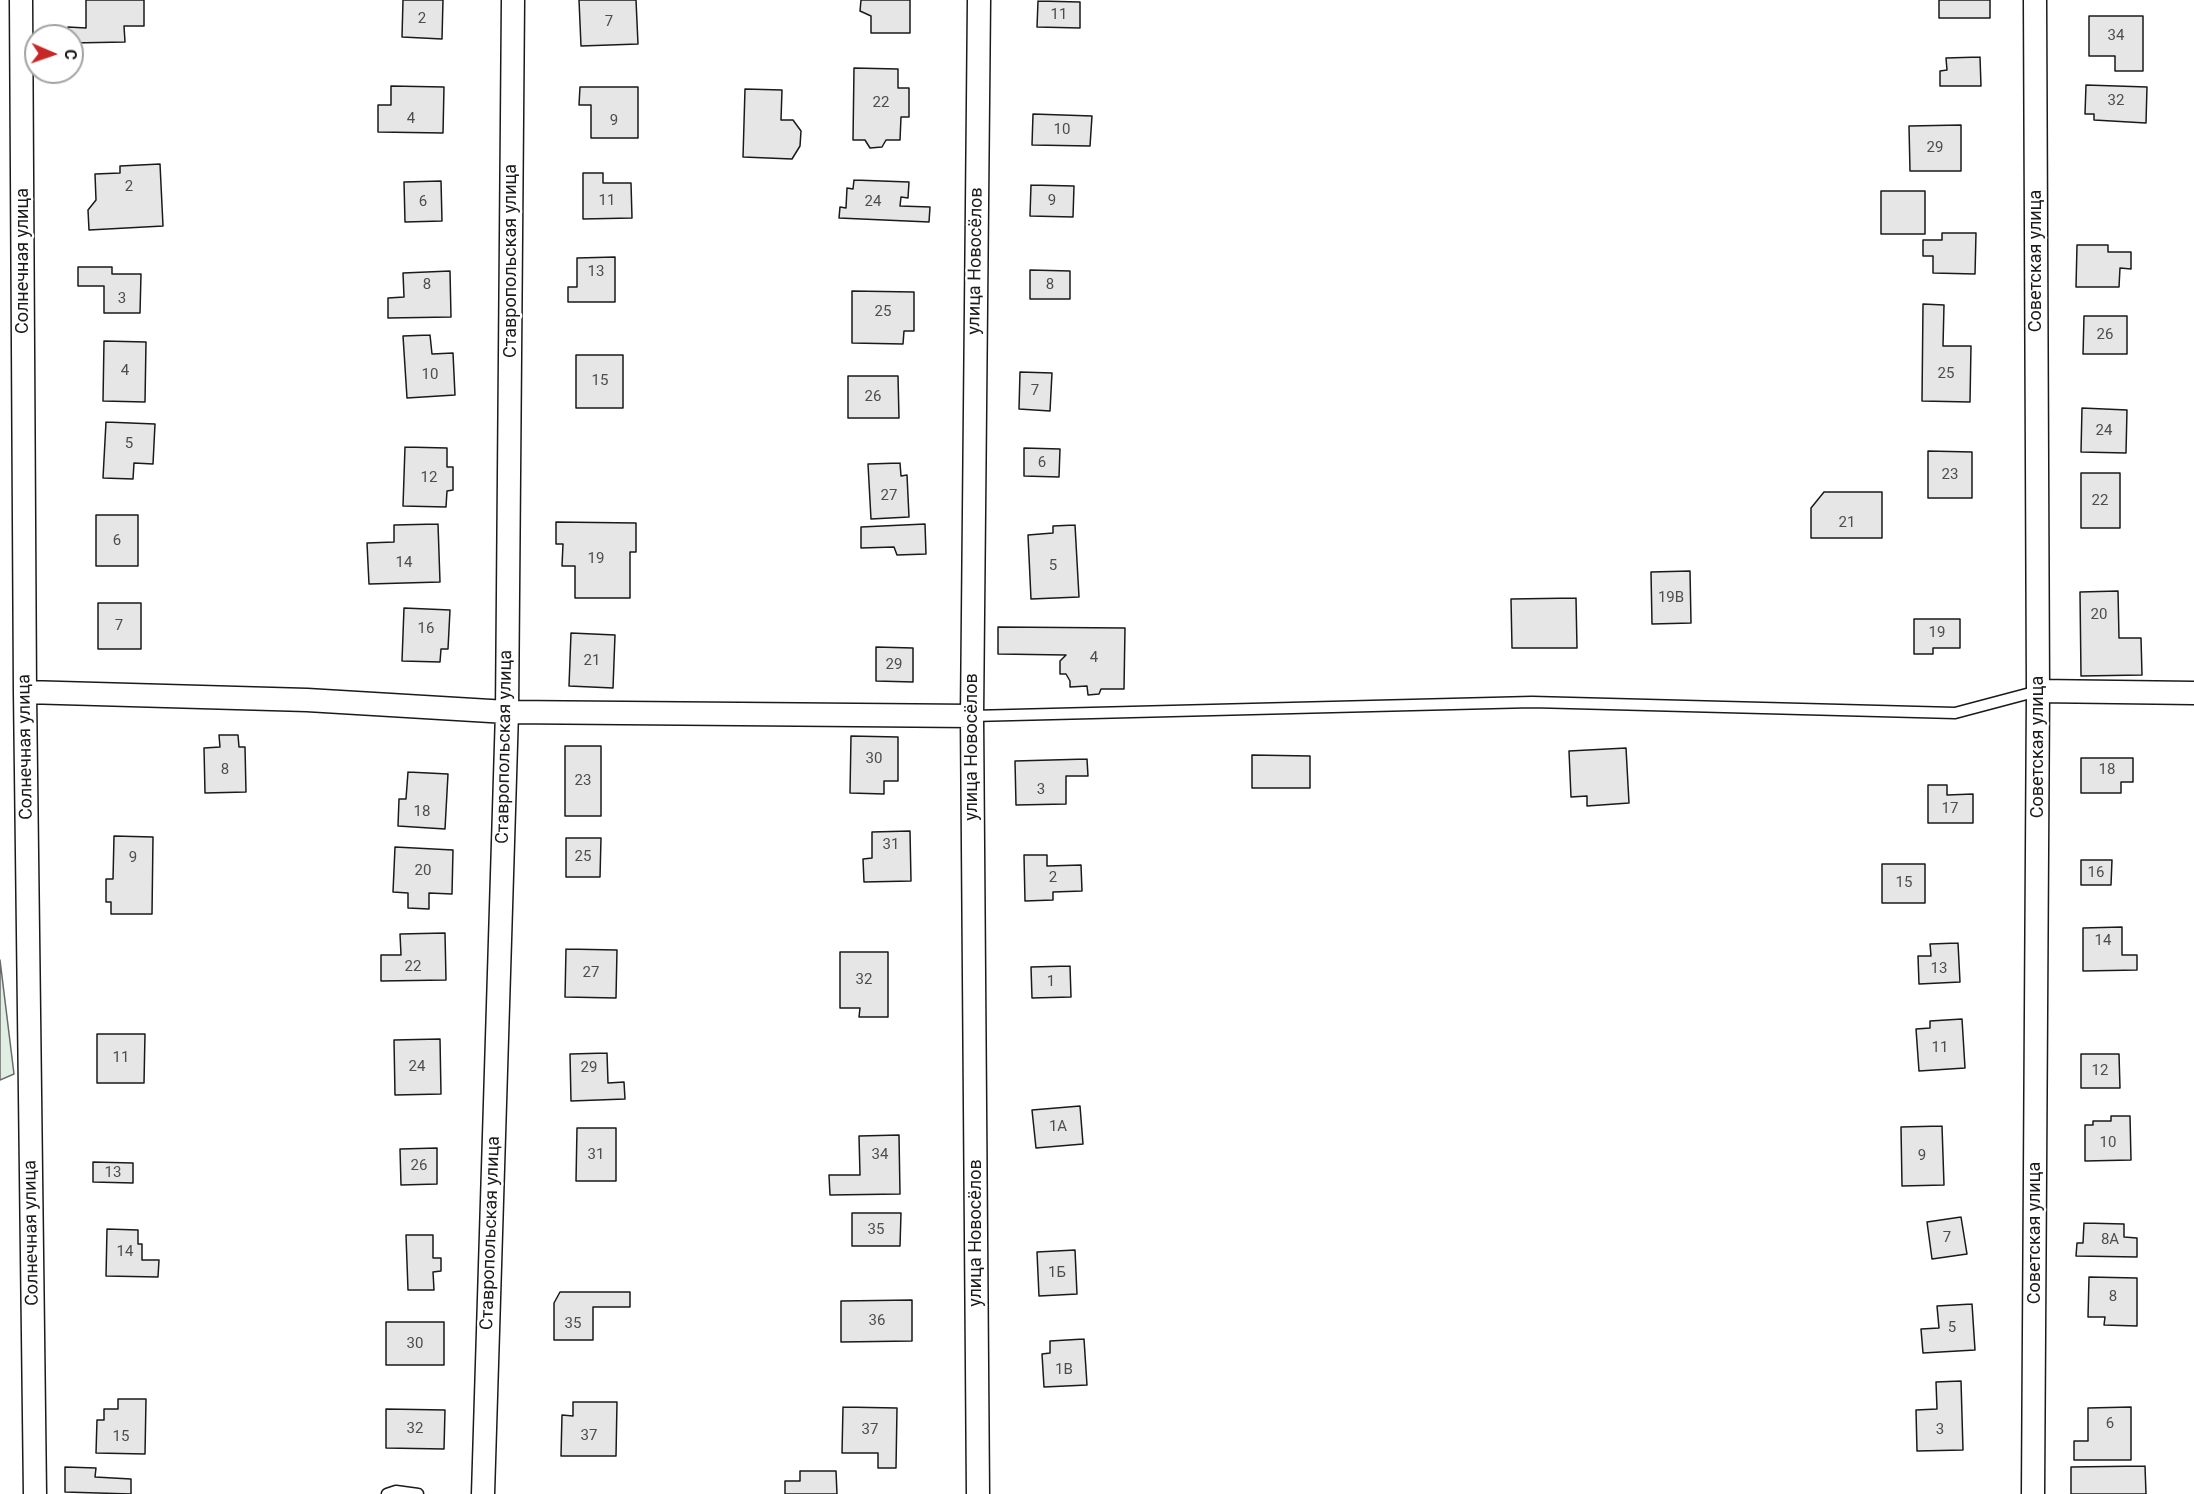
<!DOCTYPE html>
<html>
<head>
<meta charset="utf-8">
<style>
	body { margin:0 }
	#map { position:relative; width:2194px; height:1494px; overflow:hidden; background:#fff; font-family:Roboto,sans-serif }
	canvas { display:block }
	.north { position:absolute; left:24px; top:24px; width:60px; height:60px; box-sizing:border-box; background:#fff; border:2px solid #a3a3a3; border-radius:50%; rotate:92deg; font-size:16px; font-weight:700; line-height:24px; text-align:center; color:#1a1a1a }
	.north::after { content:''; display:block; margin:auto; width:21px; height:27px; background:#c62828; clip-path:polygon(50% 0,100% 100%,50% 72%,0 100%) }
</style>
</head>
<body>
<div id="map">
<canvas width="2194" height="1494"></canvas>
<div class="north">С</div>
</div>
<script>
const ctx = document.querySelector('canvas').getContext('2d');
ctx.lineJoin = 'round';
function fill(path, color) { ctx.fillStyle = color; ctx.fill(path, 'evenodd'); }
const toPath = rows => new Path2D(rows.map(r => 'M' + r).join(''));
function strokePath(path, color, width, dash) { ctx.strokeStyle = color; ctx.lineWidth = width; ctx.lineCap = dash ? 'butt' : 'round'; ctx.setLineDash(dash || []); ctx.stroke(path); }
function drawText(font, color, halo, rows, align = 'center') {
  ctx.font = font + ' Roboto,sans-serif'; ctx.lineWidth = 4.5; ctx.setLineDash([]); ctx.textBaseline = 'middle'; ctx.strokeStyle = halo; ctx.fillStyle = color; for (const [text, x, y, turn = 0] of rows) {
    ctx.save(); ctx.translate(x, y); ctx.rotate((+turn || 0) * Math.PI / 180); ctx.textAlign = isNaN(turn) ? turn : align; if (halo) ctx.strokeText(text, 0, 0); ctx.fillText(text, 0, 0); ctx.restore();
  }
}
const green = toPath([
	[0,960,14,1074,0,1080,0,960]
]);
const building = toPath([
	[86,0,144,0,144,26,124,26,125,42,72,43,72,36,68,36,68,27,86,28,86,0],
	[403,0,443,0,442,39,402,37,403,0],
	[579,0,636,0,638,44,581,46,579,0],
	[861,0,910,0,910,33,871,33,871,16,860,11,861,0],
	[1939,0,1990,0,1990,18,1939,18,1939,0],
	[1038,1,1080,2,1080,28,1037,27,1038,1],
	[2089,16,2143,16,2143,71,2115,71,2115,56,2089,56,2089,16],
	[1980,57,1981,86,1940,86,1940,71,1947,70,1946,58,1980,57],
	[854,68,898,69,898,88,909,88,909,117,901,117,900,140,886,140,882,147,870,148,865,140,853,140,854,68],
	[2086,85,2147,87,2146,123,2094,120,2094,114,2085,114,2086,85],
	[391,86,444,87,443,133,378,132,378,105,391,105,391,86],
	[580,87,638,87,638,138,591,138,591,105,579,105,580,87],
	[745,89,782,90,781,120,793,120,801,131,800,146,792,159,743,157,745,89],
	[1033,114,1092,116,1090,146,1032,145,1033,114],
	[1961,125,1961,171,1910,171,1909,126,1961,125],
	[160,164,163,226,89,230,88,210,96,200,95,174,120,173,120,166,160,164],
	[583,173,603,173,603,183,631,183,632,218,583,219,583,173],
	[854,180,909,182,908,198,901,197,900,206,930,207,929,222,839,218,840,207,846,208,847,188,853,189,854,180],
	[441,181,442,221,405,222,404,182,441,181],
	[1031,185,1074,186,1073,217,1030,216,1031,185],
	[1881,191,1925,191,1925,234,1881,234,1881,191],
	[1942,233,1976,233,1975,274,1933,273,1933,256,1923,256,1923,240,1942,240,1942,233],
	[2077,245,2108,245,2108,252,2131,252,2131,269,2120,268,2119,287,2076,287,2077,245],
	[615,257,615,302,568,302,568,287,577,287,577,258,615,257],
	[78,267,112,267,112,274,141,274,140,313,104,313,104,286,78,286,78,267],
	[1030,270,1070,271,1070,299,1030,299,1030,270],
	[450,271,451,317,388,318,388,298,404,297,403,273,450,271],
	[852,291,914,292,914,331,904,331,903,344,852,343,852,291],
	[1923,304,1944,305,1943,346,1971,346,1970,402,1922,401,1923,304],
	[2084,316,2127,316,2127,354,2083,354,2084,316],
	[430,335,432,354,453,353,455,395,407,398,403,336,430,335],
	[104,341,146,342,145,402,103,401,104,341],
	[576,355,623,355,623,408,576,408,576,355],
	[1020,372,1052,373,1050,411,1019,409,1020,372],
	[848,376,898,376,899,418,848,418,848,376],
	[2082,408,2127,410,2126,453,2081,452,2082,408],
	[106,422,155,424,153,464,134,463,133,479,103,478,106,422],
	[405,447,447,448,447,467,453,467,453,490,447,491,446,507,403,506,405,447],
	[1024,448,1060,449,1059,477,1024,476,1024,448],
	[1928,451,1972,452,1972,498,1928,498,1928,451],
	[900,463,901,476,907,475,909,517,871,519,868,464,900,463],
	[2081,473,2120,473,2120,528,2081,528,2081,473],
	[1824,492,1882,492,1882,538,1811,538,1811,508,1824,492],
	[96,515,138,515,138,566,96,566,96,515],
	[556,522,636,523,636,552,630,552,630,598,575,598,575,566,562,566,563,544,556,544,556,522],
	[438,524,440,582,369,584,367,543,394,542,394,525,438,524],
	[925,524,926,554,897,555,894,547,861,548,861,527,925,524],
	[1075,525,1079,597,1031,599,1028,535,1053,533,1053,526,1075,525],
	[1690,571,1691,623,1652,624,1651,572,1690,571],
	[2118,591,2119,638,2141,638,2142,675,2081,676,2080,592,2118,591],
	[1576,598,1577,648,1512,648,1511,599,1576,598],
	[98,603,141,603,141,649,98,649,98,603],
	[404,608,450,610,448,649,441,649,440,662,402,661,404,608],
	[1914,619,1960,619,1960,648,1933,648,1933,654,1914,654,1914,619],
	[998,627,1125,628,1124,689,1101,689,1099,694,1088,695,1087,686,1070,687,1070,681,1066,674,1060,674,1060,661,1066,655,998,654,998,627],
	[571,633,615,635,613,688,569,686,571,633],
	[876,647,913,648,913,682,876,681,876,647],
	[219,735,238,735,239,747,245,747,246,792,205,793,204,748,220,747,219,735],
	[851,736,898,737,898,781,884,781,884,794,850,793,851,736],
	[565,746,601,746,601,816,565,816,565,746],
	[1626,748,1629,803,1587,806,1587,796,1571,797,1569,751,1626,748],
	[1252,755,1310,756,1310,788,1252,788,1252,755],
	[2081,758,2133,758,2133,782,2121,782,2121,793,2081,793,2081,758],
	[1087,759,1088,776,1066,776,1066,804,1016,805,1015,761,1087,759],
	[408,772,448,774,445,829,398,826,399,799,406,799,408,772],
	[1928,785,1947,785,1947,795,1973,794,1973,823,1928,823,1928,785],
	[910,831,911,881,864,882,863,859,872,858,872,832,910,831],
	[114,836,153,837,152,914,111,914,111,902,106,902,106,879,113,879,114,836],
	[566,838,601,838,600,877,566,877,566,838],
	[395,847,453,850,452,894,429,893,429,909,408,908,408,893,393,892,395,847],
	[1024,855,1047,855,1047,866,1081,865,1082,891,1053,892,1053,900,1025,901,1024,855],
	[2081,860,2112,860,2111,885,2081,885,2081,860],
	[1882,864,1925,864,1925,903,1882,903,1882,864],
	[2122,927,2122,955,2137,955,2137,970,2083,971,2083,928,2122,927],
	[445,933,446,980,381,981,381,955,401,955,400,934,445,933],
	[1958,943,1960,982,1919,984,1918,956,1931,956,1930,944,1958,943],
	[566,949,617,950,616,998,565,997,566,949],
	[840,952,888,952,888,1017,859,1017,860,1008,840,1008,840,952],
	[1070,966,1071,997,1032,998,1031,967,1070,966],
	[1962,1019,1965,1068,1919,1071,1916,1029,1930,1028,1930,1021,1962,1019],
	[97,1034,145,1034,144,1083,97,1083,97,1034],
	[440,1039,441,1094,395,1095,394,1040,440,1039],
	[607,1053,608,1083,624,1082,625,1099,571,1101,570,1054,607,1053],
	[2081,1054,2119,1054,2120,1088,2081,1088,2081,1054],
	[1080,1106,1083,1144,1036,1148,1032,1110,1080,1106],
	[2111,1116,2130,1116,2131,1160,2085,1161,2085,1125,2093,1125,2093,1121,2111,1121,2111,1116],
	[1942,1126,1944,1185,1902,1186,1901,1127,1942,1126],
	[577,1128,616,1128,616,1181,576,1181,577,1128],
	[899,1135,900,1194,830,1195,829,1175,860,1175,859,1136,899,1135],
	[437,1148,437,1184,401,1185,400,1149,437,1148],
	[93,1162,133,1163,133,1183,93,1182,93,1162],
	[852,1213,901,1213,900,1246,852,1246,852,1213],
	[1961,1217,1967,1254,1932,1259,1927,1222,1961,1217],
	[2084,1223,2124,1224,2124,1237,2137,1238,2137,1257,2076,1256,2077,1243,2083,1243,2084,1223],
	[107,1229,138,1230,138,1244,142,1244,142,1260,159,1260,158,1277,106,1276,107,1229],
	[406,1235,433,1235,433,1258,441,1258,441,1271,433,1272,434,1290,408,1290,406,1235],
	[1075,1250,1077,1294,1039,1296,1037,1252,1075,1250],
	[2089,1277,2137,1278,2137,1326,2104,1325,2105,1317,2088,1317,2089,1277],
	[560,1292,630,1292,630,1307,593,1307,593,1340,554,1340,554,1303,560,1292],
	[912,1300,912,1341,841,1342,841,1301,912,1300],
	[1972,1304,1975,1350,1923,1353,1921,1329,1939,1328,1937,1306,1972,1304],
	[386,1322,444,1322,444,1365,386,1365,386,1322],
	[1084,1339,1087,1385,1044,1387,1042,1354,1050,1353,1050,1341,1084,1339],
	[1961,1381,1963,1450,1917,1451,1916,1410,1937,1409,1936,1382,1961,1381],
	[118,1399,146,1399,145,1454,96,1453,97,1420,104,1420,104,1409,118,1409,118,1399],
	[573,1402,617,1402,616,1456,561,1456,562,1415,573,1416,573,1402],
	[843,1407,897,1408,896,1468,878,1468,878,1453,842,1453,843,1407],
	[2131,1407,2131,1460,2074,1460,2074,1441,2088,1441,2088,1408,2131,1407],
	[386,1409,445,1410,444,1449,386,1448,386,1409],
	[2145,1466,2146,1494,2071,1494,2071,1467,2145,1466],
	[65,1467,96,1468,95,1477,131,1479,131,1494,65,1492,65,1467],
	[800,1471,836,1471,837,1494,785,1494,785,1481,800,1481,800,1471]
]);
const lane = toPath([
	[972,716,1532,702,1955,713,2038,691],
	[387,1494,396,1491,418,1494]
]);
const street = toPath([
	[21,0,25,692,35,1494],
	[2038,691,2194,693],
	[25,692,307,700,507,712,972,716],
	[483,1494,507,712,513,0],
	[978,1494,972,716,979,0],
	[2033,1494,2038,691,2035,0]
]);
const numberNames = [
	["11",1059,15],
	["2",422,19],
	["7",609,22],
	["34",2116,36],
	["32",2116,101],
	["22",881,103],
	["4",411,119],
	["9",614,121],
	["10",1062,130],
	["29",1935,148],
	["2",129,187],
	["11",607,201],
	["9",1052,201],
	["6",423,202],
	["24",873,202],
	["13",596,272],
	["8",427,285],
	["8",1050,285],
	["3",122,299],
	["25",883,312],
	["26",2105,335],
	["4",125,371],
	["25",1946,374],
	["10",430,375],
	["15",600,381],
	["7",1035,391],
	["26",873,397],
	["24",2104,431],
	["5",129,444],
	["6",1042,463],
	["23",1950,475],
	["12",429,478],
	["27",889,496],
	["22",2100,501],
	["21",1847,523],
	["6",117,541],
	["19",596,559],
	["14",404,563],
	["5",1053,566],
	["19В",1671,598],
	["20",2099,615],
	["7",119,626],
	["16",426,629],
	["19",1937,633],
	["4",1094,658],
	["21",592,661],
	["29",894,665],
	["30",874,759],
	["8",225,770],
	["18",2107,770],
	["23",583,781],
	["3",1041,790],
	["17",1950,809],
	["18",422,812],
	["31",891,845],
	["25",583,857],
	["9",133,858],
	["20",423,871],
	["16",2096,873],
	["2",1053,878],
	["15",1904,883],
	["14",2103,941],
	["22",413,967],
	["13",1939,969],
	["27",591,973],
	["32",864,980],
	["1",1051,982],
	["11",1940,1048],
	["11",121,1058],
	["24",417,1067],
	["29",589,1068],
	["12",2100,1071],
	["1А",1058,1127],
	["10",2108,1143],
	["31",596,1155],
	["34",880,1155],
	["9",1922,1156],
	["26",419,1166],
	["13",113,1173],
	["35",876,1230],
	["7",1947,1238],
	["8А",2110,1240],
	["14",125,1252],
	["1Б",1057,1273],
	["8",2113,1297],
	["36",877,1321],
	["35",573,1324],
	["5",1952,1328],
	["30",415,1344],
	["1В",1064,1370],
	["6",2110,1424],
	["32",415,1429],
	["37",870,1430],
	["3",1940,1430],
	["37",589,1436],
	["15",121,1437]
];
const streetNames = [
	["Солнечная улица",23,261,-90],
	["Ставропольская улица",511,261,-90],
	["улица Новосёлов",976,261,-89],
	["Советская улица",2036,261,-90],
	["Солнечная улица",26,747,-91],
	["Ставропольская улица",505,747,-89],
	["улица Новосёлов",972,747,-90],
	["Советская улица",2038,747,-90],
	["Солнечная улица",32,1233,-91],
	["Ставропольская улица",491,1233,-88],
	["улица Новосёлов",976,1233,-90],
	["Советская улица",2035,1233,-90]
];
fill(green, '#e0efe3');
strokePath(green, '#6a6a6a', 1.5);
fill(building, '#e6e6e6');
strokePath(building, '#1a1a1a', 1.5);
strokePath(lane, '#1a1a1a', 13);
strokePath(street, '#1a1a1a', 25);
strokePath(lane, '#fff', 10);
strokePath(street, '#fff', 22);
drawText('15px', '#4d4d4d', null, numberNames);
drawText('18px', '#1a1a1a', '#fff', streetNames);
</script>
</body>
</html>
